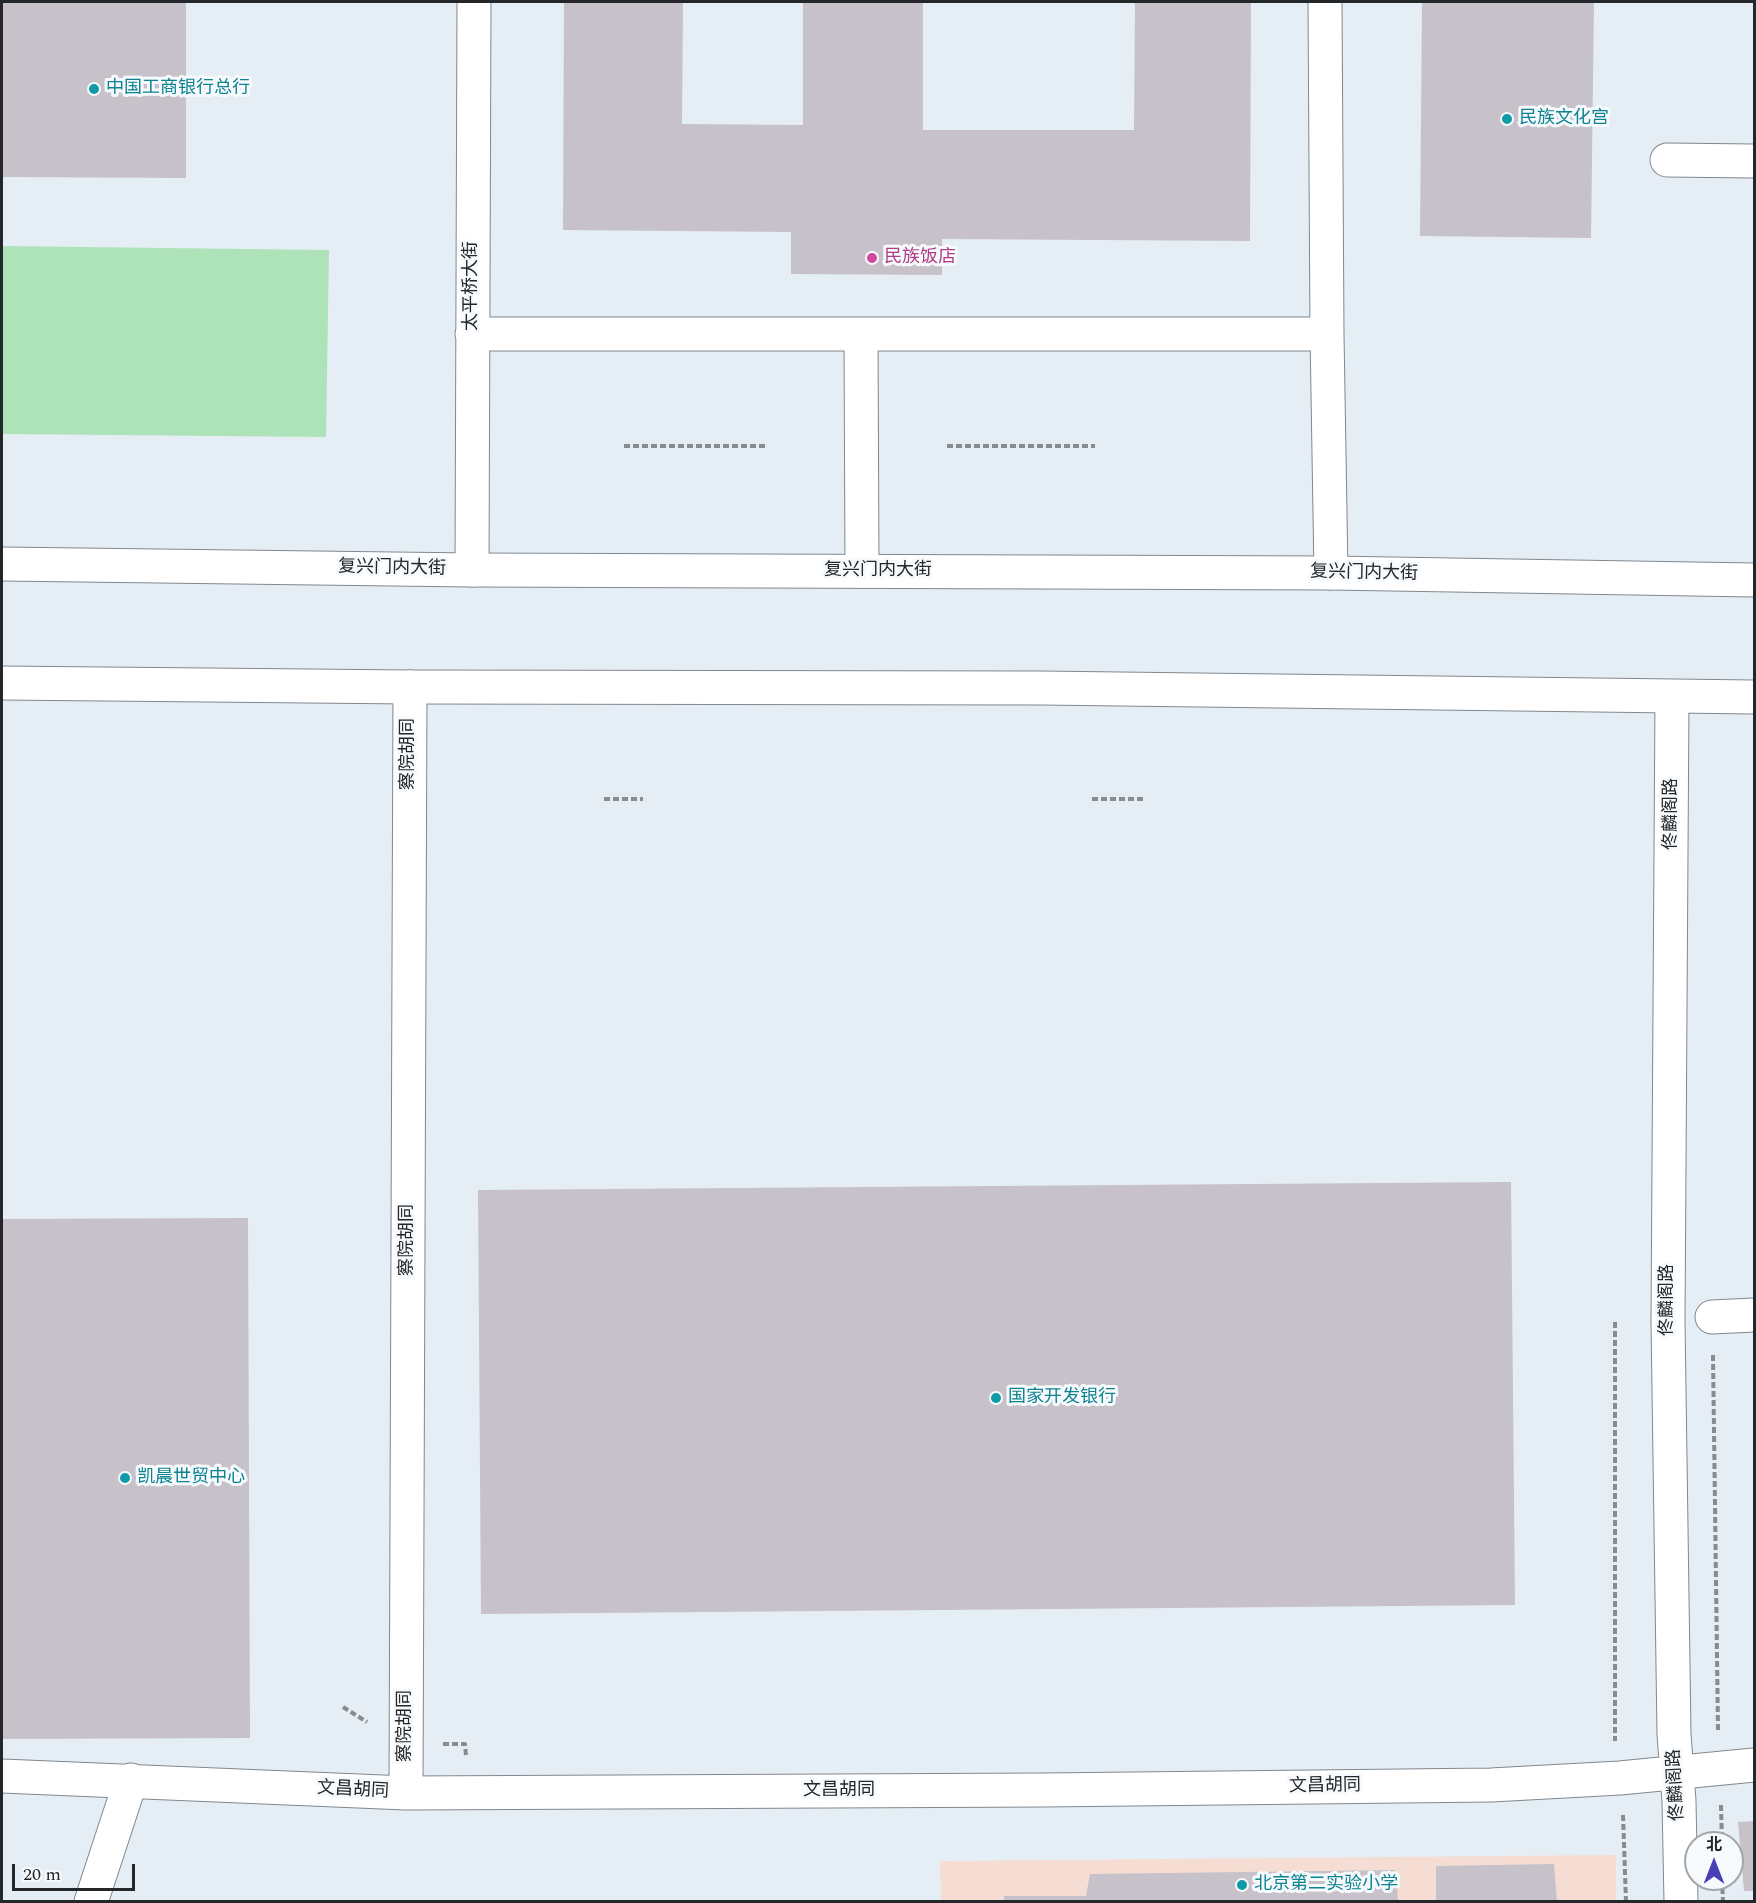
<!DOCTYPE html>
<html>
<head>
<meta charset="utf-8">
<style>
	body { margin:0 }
	#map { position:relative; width:1756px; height:1903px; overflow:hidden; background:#e5eef5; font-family:Spectral,"Noto Sans SC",serif }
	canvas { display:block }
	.frame { position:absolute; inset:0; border:3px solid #24272a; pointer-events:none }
	.north { position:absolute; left:1684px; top:1831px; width:60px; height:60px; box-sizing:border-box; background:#f7fafd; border:2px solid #a3a6a9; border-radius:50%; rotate:0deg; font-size:16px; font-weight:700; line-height:24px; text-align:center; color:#24272a }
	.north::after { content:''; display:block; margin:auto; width:21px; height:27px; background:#4940b7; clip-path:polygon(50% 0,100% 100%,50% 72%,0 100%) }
	.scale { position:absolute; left:12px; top:1864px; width:123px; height:27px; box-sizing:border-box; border:3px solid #24272a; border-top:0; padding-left:8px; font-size:18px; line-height:21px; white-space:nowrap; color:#24272a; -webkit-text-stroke:4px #f7fafd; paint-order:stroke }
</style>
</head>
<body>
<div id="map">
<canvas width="1756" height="1903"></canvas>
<div class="frame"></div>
<div class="north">北</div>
<div class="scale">20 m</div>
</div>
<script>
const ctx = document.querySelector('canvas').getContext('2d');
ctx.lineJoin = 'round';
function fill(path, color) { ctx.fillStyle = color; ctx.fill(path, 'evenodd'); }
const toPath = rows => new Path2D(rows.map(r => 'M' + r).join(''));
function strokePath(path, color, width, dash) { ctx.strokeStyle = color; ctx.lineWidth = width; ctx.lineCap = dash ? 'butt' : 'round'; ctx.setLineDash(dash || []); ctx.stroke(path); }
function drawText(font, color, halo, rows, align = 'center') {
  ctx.font = font + ' Spectral,"Noto Sans SC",serif'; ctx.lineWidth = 6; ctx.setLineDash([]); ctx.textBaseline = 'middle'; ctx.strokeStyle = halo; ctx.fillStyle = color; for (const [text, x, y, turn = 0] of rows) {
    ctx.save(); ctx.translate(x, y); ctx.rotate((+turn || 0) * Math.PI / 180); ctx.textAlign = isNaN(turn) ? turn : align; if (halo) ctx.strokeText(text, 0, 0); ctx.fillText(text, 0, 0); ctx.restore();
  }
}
const education = toPath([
	[1616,1855,1616,1901,941,1901,940,1861]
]);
const green = toPath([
	[2,246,329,250,326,437,2,434]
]);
const building = toPath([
	[2,2,186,2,186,178,2,177],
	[564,2,683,2,682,124,803,125,803,2,923,2,923,130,1134,130,1135,2,1251,2,1250,241,942,239,942,275,791,274,791,232,563,230],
	[1422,2,1594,2,1591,238,1420,236],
	[1511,1182,1515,1605,481,1614,478,1190],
	[248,1218,250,1738,2,1739,2,1219],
	[1754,1821,1754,1891,1744,1891,1738,1822],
	[1554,1864,1557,1902,1436,1902,1436,1866],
	[1396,1870,1398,1902,1004,1902,1004,1896,1086,1896,1090,1874]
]);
const path = toPath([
	[624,446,767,446],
	[947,446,1095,446],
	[604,799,643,799],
	[1092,799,1146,799],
	[1615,1322,1615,1741],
	[1713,1355,1718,1731],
	[343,1707,367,1722],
	[443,1744,465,1744,466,1756],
	[1721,1805,1722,1843],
	[1623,1815,1626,1902],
	[1722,1879,1723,1902]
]);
const minor = toPath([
	[1325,2,1327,334,1331,573],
	[1667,160,1754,161],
	[472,334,1327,334],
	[861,334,862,571],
	[472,570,474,2],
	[1672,697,1668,1321,1674,1734,1679,1801,1681,1902],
	[1712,1317,1754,1315],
	[2,1776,406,1793,1043,1790,1491,1785,1620,1778,1754,1765],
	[406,1793,410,687],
	[91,1902,131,1780]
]);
const highway = toPath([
	[2,564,472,570,1331,573,1754,580],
	[2,683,410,687,1041,688,1754,697]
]);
const markers = [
	[94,89,6,"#0f9aa8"],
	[1507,119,6,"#0f9aa8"],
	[872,258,6,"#d1479c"],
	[996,1398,6,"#0f9aa8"],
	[125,1478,6,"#0f9aa8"],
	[1242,1885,6,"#0f9aa8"]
];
const cultureNames = [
	["中国工商银行总行",106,89],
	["民族文化宫",1519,119],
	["国家开发银行",1008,1398],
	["凯晨世贸中心",137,1478],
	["北京第二实验小学",1254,1885]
];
const hotelNames = [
	["民族饭店",884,258]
];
const streetNames = [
	["太平桥大街",472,286,-90],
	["复兴门内大街",392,569,1],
	["复兴门内大街",878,571],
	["复兴门内大街",1364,574,1],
	["察院胡同",409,754,-90],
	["佟麟阁路",1672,814,-90],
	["察院胡同",408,1240,-90],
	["佟麟阁路",1668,1300,-90],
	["察院胡同",406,1726,-90],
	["佟麟阁路",1677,1785,-93],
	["文昌胡同",1325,1787,-1],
	["文昌胡同",353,1791,3],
	["文昌胡同",839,1791]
];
fill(education, '#f5ddd3');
fill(green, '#aee3b9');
fill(building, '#c7c1c9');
strokePath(minor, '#80888f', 35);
strokePath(highway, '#80888f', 35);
strokePath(path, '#868c91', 4, [6, 3]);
strokePath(minor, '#fff', 33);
strokePath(highway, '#fff', 33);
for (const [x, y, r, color] of markers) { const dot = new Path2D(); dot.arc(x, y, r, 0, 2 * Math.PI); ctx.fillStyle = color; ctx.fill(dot); strokePath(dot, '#f7fafd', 2); }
drawText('18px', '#0d838f', '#f7fafd', cultureNames, 'left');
drawText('18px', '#b23c85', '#f7fafd', hotelNames, 'left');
drawText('18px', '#24272a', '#f7fafd', streetNames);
</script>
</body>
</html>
